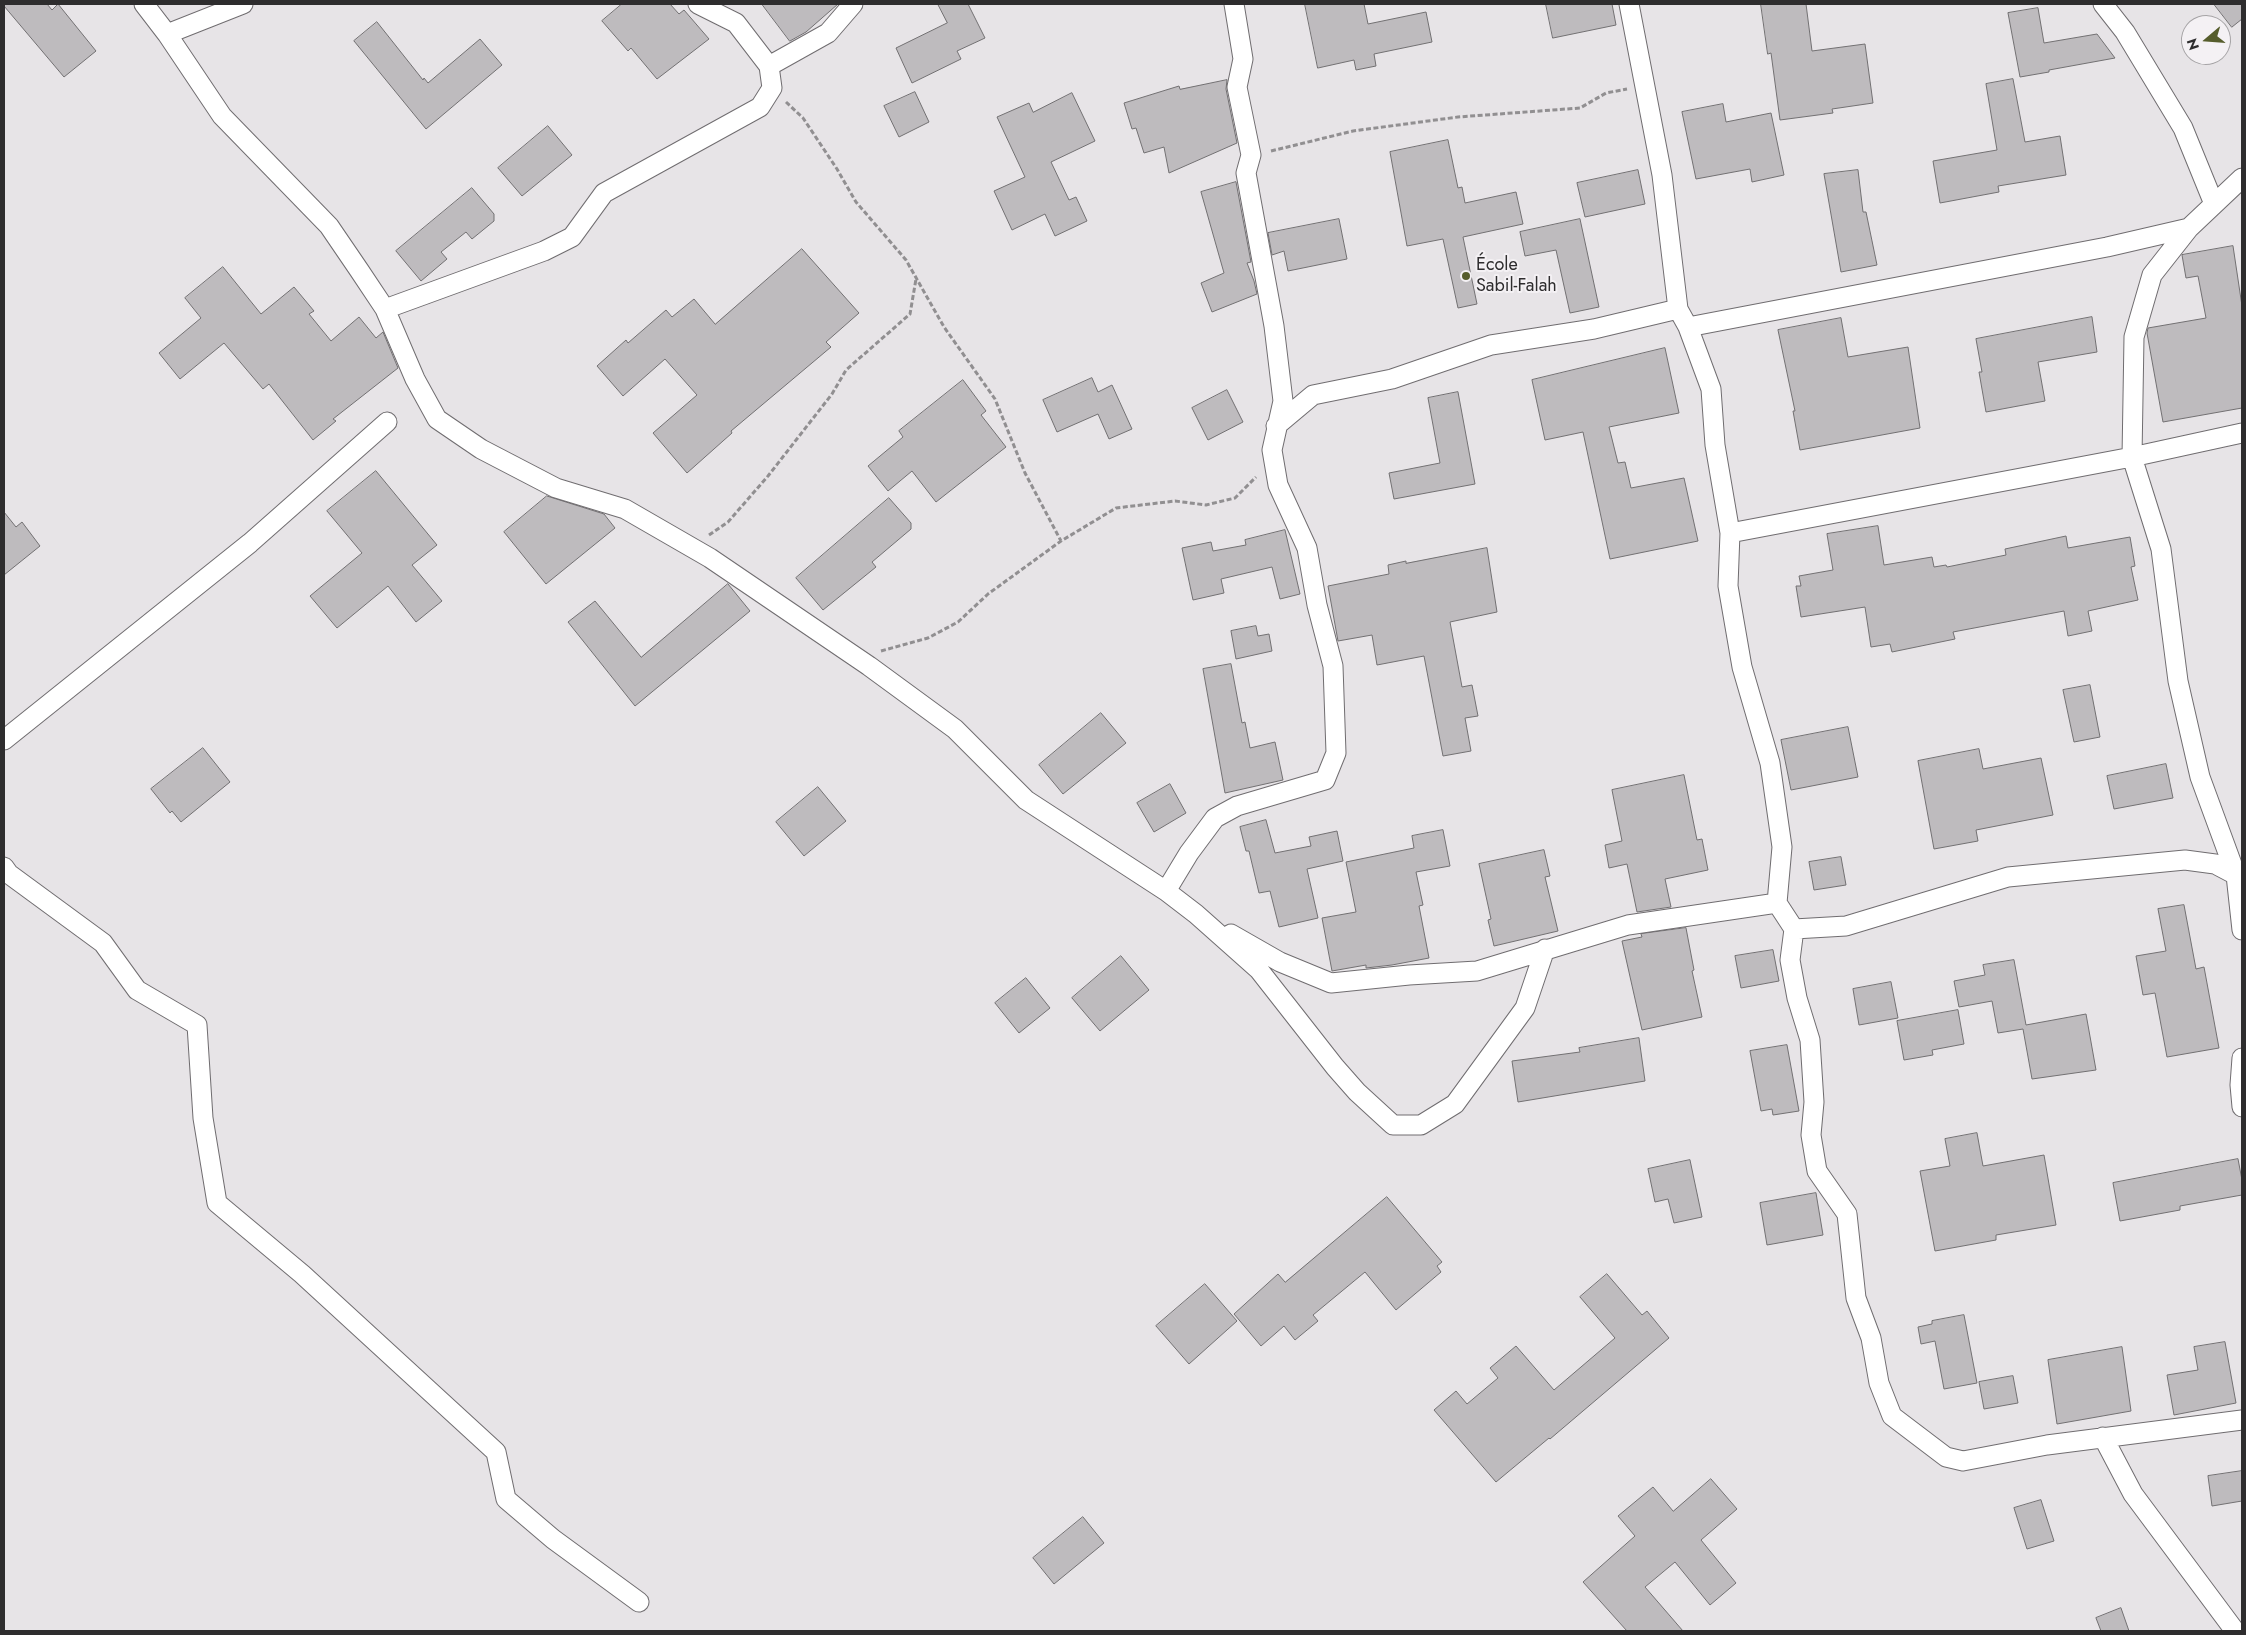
<!DOCTYPE html>
<html>
<head>
<meta charset="utf-8">
<style>
	body { margin:0 }
	#map { position:relative; width:2246px; height:1635px; overflow:hidden; background:#e7e4e7; font-family:Jost,sans-serif }
	canvas { display:block }
	.frame { position:absolute; inset:0; border:5px solid #2e2d2e; pointer-events:none }
	.north { position:absolute; left:2181px; top:15px; width:50px; height:50px; box-sizing:border-box; background:#f4f1f4; border:1px solid #a5a3a5; border-radius:50%; rotate:252deg; font-size:14px; font-weight:700; line-height:20px; text-align:center; color:#2e2d2e }
	.north::after { content:''; display:block; margin:auto; width:18px; height:22px; background:#565d2c; clip-path:polygon(50% 0,100% 100%,50% 72%,0 100%) }
</style>
</head>
<body>
<div id="map">
<canvas width="2246" height="1635"></canvas>
<div class="frame"></div>
<div class="north">N</div>
</div>
<script>
const c = document.querySelector('canvas').getContext('2d');
c.lineJoin = 'round';
function fill(path, color) { c.fillStyle = color; c.fill(path, 'evenodd'); }
function strokePath(path, color, width, dash) { c.strokeStyle = color; c.lineWidth = width; c.lineCap = dash ? 'butt' : 'round'; c.setLineDash(dash || []); c.stroke(path); }
function write(font, color, halo, rows, align = 'center') {
  c.font = font + ' Jost,sans-serif'; c.lineWidth = 4; c.setLineDash([]); c.textBaseline = 'middle'; c.strokeStyle = halo; c.fillStyle = color; for (const [text, x, y, turn = 0] of rows) {
    c.save(); c.translate(x, y); c.rotate((+turn || 0) * Math.PI / 180); c.textAlign = isNaN(turn) ? turn : align; if (halo) c.strokeText(text, 0, 0); c.fillText(text, 0, 0); c.restore();
  }
}
const building = new Path2D(`
	M4,4H47L52,10L58,4L96,51L64,77L4,6Z
	M622,4H670L679,14L684,10L709,39L657,79L631,48L628,51L602,21Z
	M762,4H838L806,32L790,41Z
	M938,4H968L985,38L957,51L961,59L912,83L896,48L947,23Z
	M1305,4H1364L1368,24L1426,12L1432,42L1374,54L1376,66L1356,70L1354,60L1318,68Z
	M1546,4H1612L1616,25L1553,38Z
	M1761,4H1806L1812,51L1865,44L1873,103L1832,109L1833,113L1780,120L1771,53L1768,54Z
	M2214,4H2242V19L2232,27Z
	M2038,8L2044,43L2097,34L2115,58L2049,70V72L2020,77L2008,13Z
	M377,22L423,80L424,78L428,83L480,39L502,65L426,129L354,41Z
	M2013,79L2025,142L2060,136L2066,175L1998,186L1999,192L1940,203L1933,161L1997,150L1986,84Z
	M1227,80L1226,89L1237,143L1169,173L1164,147L1144,153L1136,128L1132,129L1124,103L1179,86L1180,89Z
	M915,92L929,122L899,137L884,106Z
	M1072,93L1095,141L1051,162L1069,200L1076,197L1087,221L1055,236L1045,214L1012,230L994,191L1025,177L997,117L1029,103L1033,112Z
	M1723,104L1726,122L1771,113L1784,175L1752,182L1750,169L1696,179L1682,112Z
	M548,126L572,155L522,196L498,168Z
	M1448,140L1458,188L1462,187L1465,203L1516,192L1523,224L1463,237L1477,304L1458,308L1443,239L1407,246L1390,152Z
	M1638,170L1645,204L1585,217L1577,183Z
	M1858,170L1863,212H1866L1877,265L1841,272L1824,174Z
	M1236,182L1251,262L1247,263L1254,281L1257,294L1212,312L1201,283L1224,273L1201,192Z
	M472,188L494,214V221L472,239L466,232L441,252L447,259L421,281L396,251Z
	M1339,219L1347,259L1288,271L1284,251L1272,255L1268,233Z
	M1580,219L1599,307L1570,313L1556,250L1525,256L1520,232Z
	M2233,246L2242,306V408L2163,422L2147,333L2148,328L2206,318L2198,276L2186,278L2182,255Z
	M802,249L859,313L826,342L831,347L731,431L732,433L687,473L653,433L697,395L665,359L623,396L597,366L626,340L628,343L666,310L672,317L694,299L715,324Z
	M223,267L261,314L294,287L314,311L309,314L331,341L359,317L376,338L383,332L398,368L333,419L336,421L313,440L269,384L263,389L224,343L180,379L159,353L201,318L185,298Z
	M2092,317L2097,352L2038,362L2045,401L1986,412L1979,372H1982L1976,339Z
	M1841,318L1848,357L1908,347L1920,428L1800,450L1793,411H1795L1778,330Z
	M1665,348L1679,413L1609,427L1618,463L1625,462L1631,488L1684,478L1698,541L1610,559L1583,432L1545,440L1532,380Z
	M1092,378L1098,392L1112,385L1132,429L1109,439L1098,414L1057,432L1043,400Z
	M963,380L986,411L981,415L1006,447L936,502L912,471L888,491L868,466L903,437L899,431Z
	M1227,390L1243,422L1208,440L1192,408Z
	M1458,392L1475,484L1394,499L1389,473L1440,463L1428,398Z
	M376,471L437,545L412,565L442,601L416,622L388,586L337,628L310,596L362,553L327,511Z
	M547,496L604,514L615,528L546,584L504,532Z
	M889,498L911,523V529L872,562L876,567L823,610L796,578Z
	M4,512L16,527L22,522L40,546L4,575Z
	M1878,526L1884,565L1932,557L1934,567L1946,565L1947,567L2006,555L2005,549L2066,536L2068,548L2130,537L2135,566L2131,567L2138,600L2088,611L2092,631L2068,636L2064,611L1953,632L1955,639L1892,652L1890,644L1871,647L1865,607L1801,617L1796,586H1801L1799,576L1833,570L1827,534Z
	M1285,530L1300,594L1280,599L1272,567L1221,579L1224,593L1193,600L1182,548L1211,542L1213,551L1246,545L1245,540Z
	M1487,548L1497,612L1450,622L1462,687L1472,685L1478,716L1465,718L1471,751L1443,756L1424,656L1377,665L1372,635L1338,641L1328,586L1389,574L1388,565L1406,561V563Z
	M728,584L750,611L635,706L568,622L595,601L641,657Z
	M1256,626L1258,636L1269,634L1272,651L1236,659L1231,631Z
	M1231,664L1242,723L1245,722L1250,748L1275,742L1283,780L1225,793L1203,669Z
	M2090,685L2100,737L2074,742L2063,690Z
	M1101,713L1126,743L1063,794L1039,765Z
	M1848,727L1858,777L1791,790L1781,740Z
	M203,748L230,782L181,822L172,811L170,813L151,789Z
	M1979,749L1983,769L2041,758L2053,815L1976,830L1978,841L1934,849L1918,761Z
	M2166,764L2173,798L2114,809L2107,776Z
	M1684,775L1697,840L1702,839L1708,870L1665,879L1671,907L1637,912L1627,864L1609,868L1605,845L1622,841L1612,790Z
	M1170,784L1186,813L1154,832L1137,803Z
	M818,787L846,821L804,856L776,822Z
	M1266,820L1275,853L1311,846L1309,837L1337,831L1343,861L1307,869L1318,918L1279,927L1270,891L1259,893L1249,851H1246L1240,827Z
	M1443,830L1450,866L1416,872L1423,905L1419,906L1429,958L1392,965L1366,968V965L1332,971L1322,918L1356,912L1346,862L1414,848L1412,836Z
	M1544,850L1550,876L1545,877L1558,931L1494,946L1488,920L1491,919L1479,864Z
	M1841,857L1846,885L1814,890L1809,862Z
	M2184,905L2196,969L2204,967L2219,1048L2167,1057L2155,993L2143,995L2136,956L2166,951L2158,909Z
	M1686,928L1694,970L1692,971L1702,1017L1642,1030L1622,941L1642,937L1641,934Z
	M1773,950L1779,981L1741,988L1735,956Z
	M1121,956L1149,990L1100,1031L1072,998Z
	M2014,960L2026,1025L2086,1014L2096,1070L2032,1079L2023,1029L1998,1033L1992,1001L1959,1007L1954,981L1985,975L1983,965Z
	M1026,978L1050,1008L1019,1033L995,1003Z
	M1891,982L1898,1018L1859,1025L1853,989Z
	M1958,1010L1964,1044L1932,1050L1933,1055L1904,1060L1897,1021Z
	M1639,1038L1645,1081L1518,1102L1512,1061L1580,1052L1579,1048Z
	M1787,1045L1799,1111L1773,1115L1772,1109L1761,1111L1750,1051Z
	M1977,1133L1983,1166L2044,1155L2056,1225L1996,1235V1240L1935,1251L1920,1171L1950,1166L1945,1139Z
	M2238,1159L2242,1180V1195L2180,1206V1210L2120,1221L2113,1183Z
	M1690,1160L1702,1217L1674,1223L1668,1199L1655,1202L1648,1169Z
	M1816,1193L1823,1235L1767,1245L1760,1203Z
	M1387,1197L1442,1262L1437,1266L1441,1272L1396,1310L1365,1272L1313,1315L1318,1321L1295,1340L1284,1326L1261,1346L1234,1314L1278,1274L1285,1282Z
	M1607,1274L1642,1315L1647,1311L1669,1338L1550,1439L1549,1438L1496,1482L1434,1410L1456,1391L1467,1404L1498,1378L1490,1368L1516,1346L1554,1390L1615,1338L1580,1297Z
	M1205,1284L1237,1321L1189,1364L1156,1326Z
	M1964,1315L1977,1383L1944,1389L1935,1341L1921,1344L1918,1327L1932,1324V1321Z
	M2225,1342L2236,1403L2174,1415L2167,1375L2198,1370L2194,1347Z
	M2122,1347L2131,1411L2057,1424L2048,1360Z
	M2013,1376L2018,1403L1984,1409L1979,1382Z
	M2242,1471V1501L2212,1506L2208,1476Z
	M1711,1479L1737,1509L1701,1540L1736,1583L1710,1605L1675,1562L1645,1587L1683,1631H1627L1583,1582L1635,1536L1618,1516L1653,1487L1673,1511Z
	M2041,1500L2054,1541L2027,1549L2014,1508Z
	M1083,1517L1104,1543L1054,1584L1033,1558Z
	M2121,1608L2129,1631H2101L2096,1618Z`);
fill(building, '#bebbbe');
strokePath(building, '#727072', 1);
const minor = new Path2D(`
	M144,4L167,34L222,116L329,226L359,270L385,309L415,379L437,419L481,449L556,488L625,509L710,558L869,666L955,729L1026,800L1166,891L1196,914L1259,970L1335,1067L1357,1092L1393,1125H1421L1455,1104L1525,1008L1545,949
	M1629,4L1662,175L1678,309L1688,327L1711,389L1715,445L1730,533L1728,586L1742,667L1770,763L1782,847L1777,903L1794,929L1846,926L2008,877L2185,860L2215,864L2236,875L2242,874
	M2103,4L2125,32L2183,128L2214,204
	M167,34L243,4
	M769,66L828,33L853,4
	M2242,178L2189,228L2152,275L2134,337L2132,457L2161,549L2178,681L2200,777L2236,875L2242,930
	M385,309L544,251L572,237L604,193L760,107L772,88L769,66L736,23L698,4
	M1688,327L2107,247L2189,228
	M1276,426L1313,395L1392,379L1491,345L1594,329L1678,309
	M1730,533L2132,457L2242,433
	M4,740L250,543L387,422
	M4,867L9,874L103,943L137,990L197,1025L203,1118L217,1203L302,1274L496,1452L506,1499L553,1539L639,1602
	M1166,891L1189,853L1215,818L1237,806L1325,780L1336,753L1333,666L1317,605L1307,548L1278,485L1272,450L1283,401L1274,326L1246,173L1251,155L1237,87L1243,59L1234,4
	M1794,929L1790,960L1797,998L1810,1040L1814,1102L1811,1135L1817,1171L1847,1214L1856,1298L1871,1338L1879,1383L1892,1416L1946,1457L1963,1461L2047,1445L2242,1420
	M1231,934L1280,962L1331,983L1409,975L1477,971L1628,925L1777,903
	M2242,1058L2240,1085L2242,1107
	M2103,1437L2133,1494L2235,1631`);
strokePath(minor, '#706d70', 21);
strokePath(new Path2D(`
	M786,102L803,118L837,169L856,202L906,260L944,327L995,399L1025,473L1061,541
	M1271,151L1353,131L1458,117L1580,108L1606,93L1627,89
	M709,535L728,522L768,476L832,394L846,370L910,314L916,279
	M881,651L928,638L958,622L988,594L1061,541L1116,508L1175,501L1206,505L1235,498L1256,477`), '#918f91', 3, [5, 2.5]);
strokePath(minor, '#fff', 19);
for (const [x, y, r, color] of [
	[1466,276,5,"#565d2c"]
]) { const dot = new Path2D(); dot.arc(x, y, r, 0, 2 * Math.PI); c.fillStyle = color; c.fill(dot); strokePath(dot, '#f4f1f4', 2); }
write('18px', '#2e2d2e', '#f4f1f4', [
	["École",1476,266],
	["Sabil-Falah",1476,287]
], 'left');
</script>
</body>
</html>
